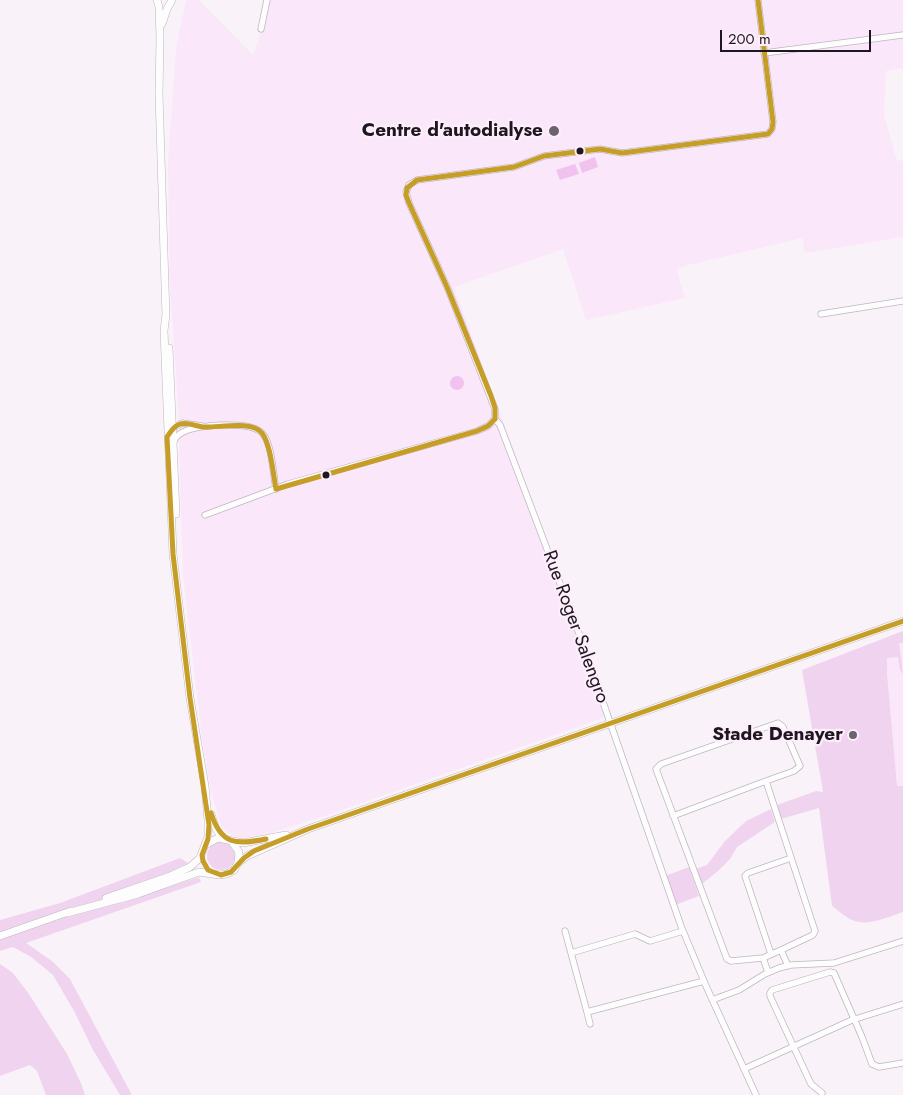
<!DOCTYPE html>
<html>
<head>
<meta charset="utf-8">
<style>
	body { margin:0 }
	#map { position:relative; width:903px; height:1095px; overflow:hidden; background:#faf2f9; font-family:Jost,sans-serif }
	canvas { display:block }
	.scale { position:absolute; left:720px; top:30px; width:151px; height:22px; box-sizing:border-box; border:2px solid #1f171f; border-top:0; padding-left:6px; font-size:15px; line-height:18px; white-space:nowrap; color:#1f171f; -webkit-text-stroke:4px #fdeefc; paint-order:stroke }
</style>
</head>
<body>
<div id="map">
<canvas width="903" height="1095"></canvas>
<div class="scale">200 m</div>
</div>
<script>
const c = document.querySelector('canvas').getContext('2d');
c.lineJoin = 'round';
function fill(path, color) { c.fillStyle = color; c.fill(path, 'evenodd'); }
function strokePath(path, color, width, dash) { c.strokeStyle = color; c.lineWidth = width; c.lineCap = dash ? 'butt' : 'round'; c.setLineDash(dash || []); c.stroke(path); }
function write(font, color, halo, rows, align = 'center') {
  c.font = font + ' Jost,sans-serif'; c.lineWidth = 4.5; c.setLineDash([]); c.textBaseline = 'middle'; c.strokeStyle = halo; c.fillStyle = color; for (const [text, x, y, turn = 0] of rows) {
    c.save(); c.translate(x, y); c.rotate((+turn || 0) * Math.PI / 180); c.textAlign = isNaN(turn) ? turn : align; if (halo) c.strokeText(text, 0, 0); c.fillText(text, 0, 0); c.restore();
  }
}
fill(new Path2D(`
	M186,0H199L253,55L266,20L269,0H903V68L886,71L884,115L897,161L903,160V237L805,253L802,238L676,268L685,298L586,320L563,249L454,287L611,715L325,816L264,835L242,838L232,835L222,828L211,792L202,737L183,577L178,404L170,287L168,162L176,48Z
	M903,631V786L897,787L887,673V637Z`), '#fbe7fa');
fill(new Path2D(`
	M903,631V643H899L903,674L900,670L898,657L887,658V673L897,786H903V912C888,917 868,927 852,920C845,917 838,910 832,906L819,808L781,819L777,805L816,791L823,792L802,670Z
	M771,809L775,822L737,847L730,859L718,871L702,884L696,869L707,865L725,841L746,821Z
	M207 856a14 14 0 1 1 28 0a14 14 0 1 1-28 0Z
	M180,858L188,863L169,872L117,890L121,903L199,877L201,882L26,943L52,961L70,979L132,1095H120L93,1050L74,1011L53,975L31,957L13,947L0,951V920L60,903Z
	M689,867L699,896L675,905L665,876Z
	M0,964L13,973L29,994L67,1054L81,1083L85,1095H46L37,1071L30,1065L0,1076Z`), '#f0d4ef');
fill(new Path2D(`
	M595,157L598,167L582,173L579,163Z
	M575,164L579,174L560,180L556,170Z
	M450 383a7 7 0 1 1 14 0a7 7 0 1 1-14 0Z`), '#f1c2ee');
const minor = new Path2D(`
	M261,29L267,0
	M764,53L903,35
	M821,314L903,301
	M171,429L182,423L202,426
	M173,444C175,438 177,435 183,432C198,425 250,420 262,433C272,443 273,474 276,489
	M205,515L288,484L477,431L488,426L495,419
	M673,816L766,781
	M565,931L571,953
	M683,931L650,941L635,934L571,953L587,1012L704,981
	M771,954L745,876L748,873L791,858
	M763,958L731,961L727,959L656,769L661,764L778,723L783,727L800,766L794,771L766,781L815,931L813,935L781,950
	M768,972L763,958L781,950L788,966
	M712,1000L739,990L765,974L779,968L791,965L834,963L903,941
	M587,1012L590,1024
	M744,1069L852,1020L903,1004
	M822,1093L811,1084L770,996V993L772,990L830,972L834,973L862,1037L872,1064L879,1067L903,1063
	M756,1095L706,986L681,926L580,636L500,425L495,419V409L448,289L409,203L406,192L409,185L417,180L514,167L544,156L600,149L622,153L768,134L772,129L773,122L758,0`);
const major = new Path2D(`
	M157,0L159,7L160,37L159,94L166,317
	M162,24L167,9L172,0
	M169,348L176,514
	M211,814L216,829L223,838
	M232,842L239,852L238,863
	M207,844L218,838L243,843L286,835
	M106,898L170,876L190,867L200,858L208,837V820L205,786L190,698L173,554L164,331L166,314
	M67,913L138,894L199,872L219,875L227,874L234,870L238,863L247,856L308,829L903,621
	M0,936L71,911`);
strokePath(minor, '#beb7be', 7);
strokePath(major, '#beb7be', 8);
strokePath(minor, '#fefdfe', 5.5);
strokePath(major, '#fefdfe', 7);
strokePath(new Path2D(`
	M407,188L417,180L514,167L544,156L600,149L622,153L768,134L772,129L773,122L758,0
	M407,188L406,195L409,203L447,287L491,396L495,408V419
	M276,489C273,474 271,445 262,433C252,420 218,428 203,427C196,426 187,422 180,424C174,426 171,431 167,437L173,554L190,698L209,825L208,839L202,855L203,861L208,870L221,875L231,872L244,858L254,851L308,829L903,621
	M276,489L477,431L488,426L495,419
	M211,813C221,845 236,845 266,839`), '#c69d26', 5);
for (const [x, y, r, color] of [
	[554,131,6,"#6c646b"],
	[580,151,4.5,"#1f171f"],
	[326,475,4.5,"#1f171f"],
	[853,735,5,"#6c646b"]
]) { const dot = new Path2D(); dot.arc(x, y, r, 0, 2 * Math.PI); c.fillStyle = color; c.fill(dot); strokePath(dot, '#fdeefc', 2); }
write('bold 19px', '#1f171f', '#fdeefc', [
	["Centre d'autodialyse",543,131],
	["Stade Denayer",843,735]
], 'right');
write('19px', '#1f171f', '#fdeefc', [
	["Rue Roger Salengro",575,627,70]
]);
</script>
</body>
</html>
